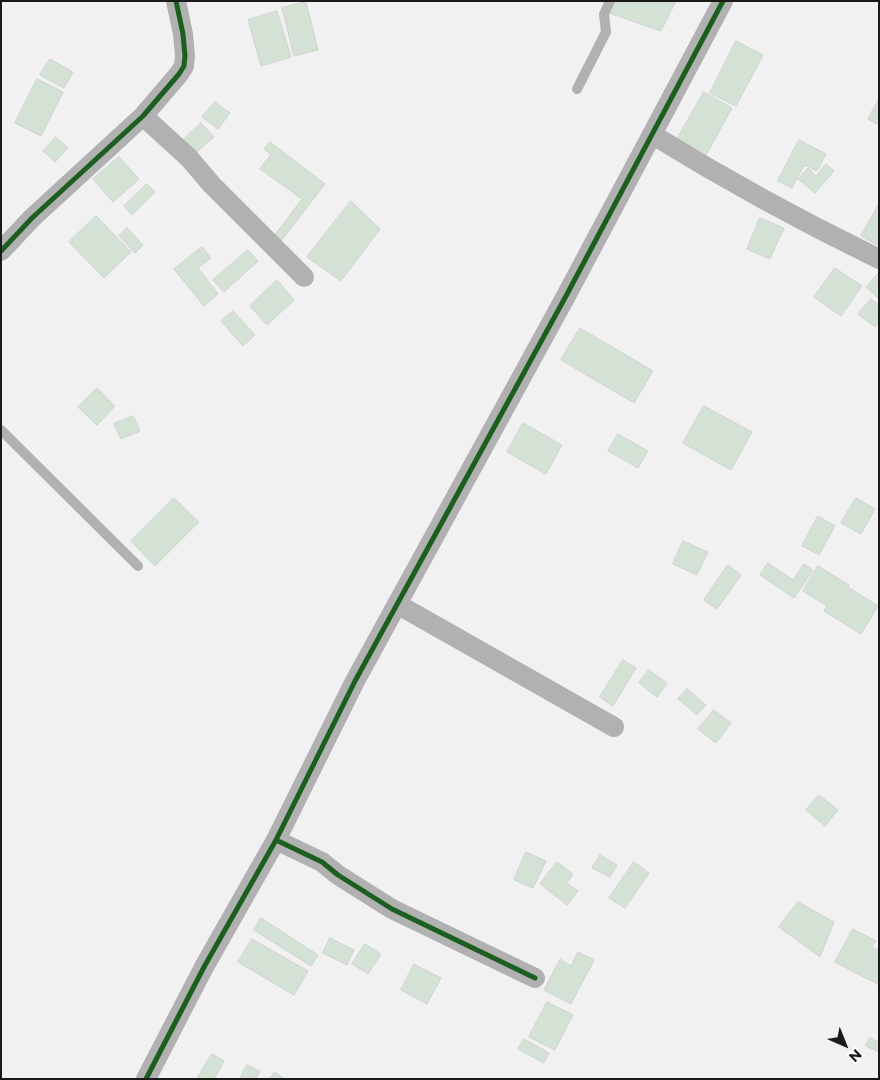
<!DOCTYPE html>
<html>
<head>
<meta charset="utf-8">
<style>
	body { margin:0 }
	#map { position:relative; width:880px; height:1080px; overflow:hidden; background:#f0f1f0; font-family:Montserrat,sans-serif }
	canvas { display:block }
	.frame { position:absolute; inset:0; border:2px solid #191a19; pointer-events:none }
	.north { position:absolute; left:820px; top:1020px; width:50px; height:50px; -webkit-text-stroke:4px #fefffe; paint-order:stroke; rotate:136deg; font-size:14px; font-weight:700; line-height:20px; text-align:center; color:#191a19 }
	.north::after { content:''; display:block; margin:auto; width:18px; height:22px; background:#191a19; clip-path:polygon(50% 0,100% 100%,50% 72%,0 100%) }
</style>
</head>
<body>
<div id="map">
<canvas width="880" height="1080"></canvas>
<div class="frame"></div>
<div class="north">N</div>
</div>
<script>
const c = document.querySelector('canvas').getContext('2d');
c.lineJoin = 'round';
function fill(path, color) { c.fillStyle = color; c.fill(path, 'evenodd'); }
function strokePath(path, color, width, dash) { c.strokeStyle = color; c.lineWidth = width; c.lineCap = dash ? 'butt' : 'round'; c.setLineDash(dash || []); c.stroke(path); }
const building = new Path2D(`
	M615,1H676L661,31L609,13Z
	M306,2L318,50L294,56L282,8Z
	M277,11L291,57L261,66L248,20Z
	M736,41L763,55L736,106L710,93Z
	M50,59L73,72L64,88L40,75Z
	M37,79L63,92L41,136L15,123Z
	M704,92L732,108L705,157L676,141Z
	M879,99V125L868,119Z
	M215,102L230,113L218,129L202,117Z
	M201,123L214,137L193,155L181,142Z
	M56,137L68,148L55,162L43,151Z
	M799,140L826,154L817,171L804,165L792,188L778,181Z
	M270,142L325,184L281,241L274,236L302,199L260,169L271,154L264,149Z
	M119,157L139,179L113,202L93,179Z
	M826,164L834,171L815,193L798,179L808,168L816,176Z
	M147,184L155,192L132,215L124,206Z
	M351,201L380,229L341,281L307,257Z
	M879,204V241L877,245L861,236Z
	M96,216L131,252L104,278L69,242Z
	M760,218L784,228L770,259L747,249Z
	M127,228L143,245L135,253L119,236Z
	M202,247L211,258L198,268L218,294L204,306L174,269Z
	M248,250L258,261L224,292L213,280Z
	M835,268L862,286L841,316L814,297Z
	M879,273V299L866,287Z
	M277,280L294,300L267,325L250,306Z
	M871,299L879,305V322L875,327L858,314Z
	M233,311L255,335L243,346L221,321Z
	M580,328L653,371L634,403L561,360Z
	M97,388L115,406L97,425L78,407Z
	M704,406L752,432L731,470L683,443Z
	M133,416L140,431L121,439L114,424Z
	M523,423L562,445L546,474L507,452Z
	M618,434L648,451L638,468L608,451Z
	M174,498L199,522L155,566L131,541Z
	M856,498L875,509L861,534L841,523Z
	M818,516L835,526L819,555L802,546Z
	M683,541L708,552L697,575L673,564Z
	M768,563L793,580L804,564L813,570L794,598L760,575Z
	M728,565L741,575L717,609L704,600Z
	M818,566L849,585L848,587L878,606L861,634L824,611L827,606L803,591Z
	M623,660L636,668L613,706L600,697Z
	M649,670L667,683L657,697L639,683Z
	M687,689L706,705L697,715L678,699Z
	M714,710L731,723L716,743L698,729Z
	M819,795L838,810L825,826L806,810Z
	M526,852L546,861L533,888L514,880Z
	M600,855L617,865L610,877L592,868Z
	M557,862L573,874L567,883L578,891L567,905L540,884Z
	M634,862L649,873L625,908L609,898Z
	M798,902L834,922L820,957L779,927Z
	M261,918L318,955L311,966L254,930Z
	M853,929L876,941L872,947L879,951V985L835,962Z
	M330,938L354,950L347,965L323,953Z
	M252,939L308,971L294,995L238,962Z
	M365,944L381,954L368,974L352,964Z
	M578,952L594,960L571,1004L544,990L560,959L571,966Z
	M414,964L441,978L427,1004L401,990Z
	M547,1002L573,1015L555,1050L529,1037Z
	M870,1038L879,1043V1052L866,1046Z
	M524,1039L549,1053L544,1063L518,1049Z
	M212,1054L224,1061L214,1079H197Z
	M247,1065L260,1071L256,1079H240Z
	M275,1072L284,1079H270Z`);
fill(building, '#d3e2d4');
strokePath(building, '#d0d1d0', 1);
strokePath(new Path2D(`
	M577,89L606,32L604,14L610,1
	M1,430L138,566`), '#b0b1b0', 10);
strokePath(new Path2D(`
	M143,116L189,158L212,185L304,277
	M653,135C726,180 801,221 879,259
	M1,251L32,218L143,116L179,74L184,66L185,56L183,34L176,1
	M397,604L614,727
	M276,840L322,862L338,875L392,909L535,978
	M146,1079L204,967L276,840L355,681L566,296L723,1`), '#b0b1b0', 20);
strokePath(new Path2D(`
	M1,251L32,218L143,116L179,74L184,66L185,56L183,34L176,1
	M276,840L322,862L338,875L392,909L535,978
	M146,1079L204,967L276,840L355,681L566,296L723,1`), '#1b5e20', 5);
</script>
</body>
</html>
